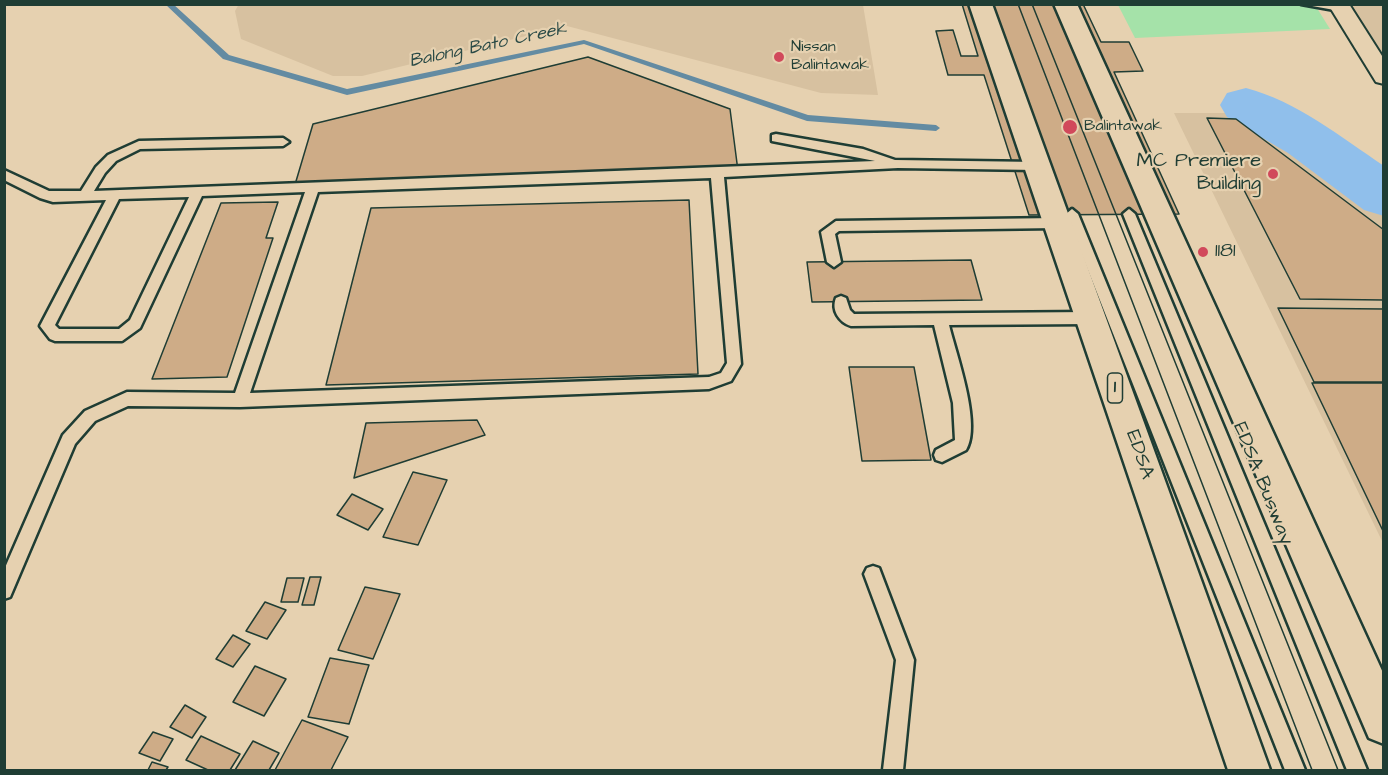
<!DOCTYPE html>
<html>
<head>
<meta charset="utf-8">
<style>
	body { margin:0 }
	#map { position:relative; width:1388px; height:775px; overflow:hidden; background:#e6d1b0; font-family:"Architects Daughter",sans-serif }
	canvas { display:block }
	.frame { position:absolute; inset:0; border:6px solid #1f3d34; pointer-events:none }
</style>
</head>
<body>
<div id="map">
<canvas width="1388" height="775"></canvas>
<div class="frame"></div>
</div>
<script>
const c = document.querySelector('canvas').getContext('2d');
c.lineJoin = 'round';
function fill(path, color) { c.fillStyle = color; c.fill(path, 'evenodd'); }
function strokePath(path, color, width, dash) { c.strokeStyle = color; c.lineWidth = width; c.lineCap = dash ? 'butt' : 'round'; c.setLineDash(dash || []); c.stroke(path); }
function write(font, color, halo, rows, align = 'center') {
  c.font = font + ' "Architects Daughter",sans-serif'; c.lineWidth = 4.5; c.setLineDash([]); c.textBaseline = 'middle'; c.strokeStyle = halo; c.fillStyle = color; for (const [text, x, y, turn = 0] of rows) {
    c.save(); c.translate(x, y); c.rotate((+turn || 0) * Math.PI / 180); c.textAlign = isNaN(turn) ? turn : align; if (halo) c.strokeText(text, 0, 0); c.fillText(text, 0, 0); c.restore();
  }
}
fill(new Path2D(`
	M239,4L863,5L878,95L821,93L567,26L362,76H333L241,39L235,11Z
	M1351,5H1383V54Z
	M1174,113H1253L1383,212V543Z`), '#d7c1a0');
fill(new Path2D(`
	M1118,5H1315L1330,29L1135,38Z`), '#a5e2a9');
fill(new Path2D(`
	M165,4H173L229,55L347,89L584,40L808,115L936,125L940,128L936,131L807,121L584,44L347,95L223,59Z`), '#638ba2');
fill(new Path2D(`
	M1246,88C1296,101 1341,137 1384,166V216L1364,210L1288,153L1227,117L1220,105L1227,93Z`), '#90bfeb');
const building = new Path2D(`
	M962,4H1083L1101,42H1129L1143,71L1114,72L1179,214L1029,215L984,75H948L936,31L953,30L961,56H978Z
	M588,57L730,109L738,171L294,188L313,124Z
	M1207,118L1236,119L1384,230V300L1300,299Z
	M689,200L698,374L326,385L371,208Z
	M278,202L266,238H273L227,377L152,379L221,203Z
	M971,260L982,300L812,302L807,262Z
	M1278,308L1384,309V382H1314Z
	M849,367H914L931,460L862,461Z
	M1312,383H1384V533Z
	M477,420L485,435L354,478L366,423Z
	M413,472L447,480L418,545L383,537Z
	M352,494L383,509L368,530L337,515Z
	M310,577H321L314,605H302Z
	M287,578H304L298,602H281Z
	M365,587L400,594L373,659L338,650Z
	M265,602L286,610L267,639L246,631Z
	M233,635L250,644L233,667L216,659Z
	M330,658L369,665L349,724L308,717Z
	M255,666L286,679L264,716L233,702Z
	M185,705L206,717L192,738L170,727Z
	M302,720L348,737L331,770H275Z
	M153,732L173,739L160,761L139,753Z
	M201,736L240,754L230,770H208L186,760Z
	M253,741L279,753L269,770H235Z
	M152,762L168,767L166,770H148Z`);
fill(building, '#ceac87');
strokePath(building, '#1f3d34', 1.5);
const service = new Path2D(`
	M1301,4H1337L1345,8L1340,11Z
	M776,134L863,149L895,160L1037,162L1043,166L1037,170L898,168L724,177L741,364L731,381L709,389L240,407L128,406L95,421L75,444L10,597L4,599V570L63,435L85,411L127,392L235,393L305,192L202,196L140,328L122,341H55L50,339L40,326L106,200L53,202L40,198L4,180V170L49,191H81L96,167L108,155L139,141L283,138L289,142L283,146L140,149L116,161L105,173L94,191L875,161L772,141V135ZM711,178L727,363L721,373L709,377L250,393L318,192ZM189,197L130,320L119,329H59L55,325L119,199Z
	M1072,209L1078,214L1305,770H1285L1066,214Z
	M1129,209L1135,214L1367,770H1347L1123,214Z
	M1057,218L1064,223L1057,228L839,231L835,234L841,262L834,267L827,262L821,232L836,221Z
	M841,296L846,298L850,310L854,314L1090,312L1095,314L1097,318L1095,322L1090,324L949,325C956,354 982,425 966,450L942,462L936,460L934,455L936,450L955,440L953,403L934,325L851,326C839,322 831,310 836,298Z
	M873,566L879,568L914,660L903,770H883L896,660L864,574L867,568Z`);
const minor = new Path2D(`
	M1328,4H1349L1384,59V84L1376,82Z`);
const trunk = new Path2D(`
	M969,4H992L1270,770H1228Z
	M1054,4H1077L1384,675V744L1369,738Z`);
strokePath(service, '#1f3d34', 5);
strokePath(minor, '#1f3d34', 4);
strokePath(trunk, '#1f3d34', 5);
fill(service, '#e6d1b0');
fill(minor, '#e6d1b0');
fill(trunk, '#e6d1b0');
strokePath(new Path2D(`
	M1018,4L1312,770
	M1032,4L1338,770`), '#1f3d34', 1.5);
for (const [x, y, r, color] of [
	[779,57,6,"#d1495b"],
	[1070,127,8,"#d1495b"],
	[1273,174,6,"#d1495b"],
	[1203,252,6,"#d1495b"]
]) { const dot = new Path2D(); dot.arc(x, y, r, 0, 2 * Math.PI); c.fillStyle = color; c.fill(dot); strokePath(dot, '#e6d1b0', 2); }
write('16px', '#1f3d34', '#e6d1b0', [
	["Nissan",791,48],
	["Balintawak",791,66],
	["Balintawak",1084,127]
], 'left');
write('italic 18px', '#2a4a46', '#e6d1b0', [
	["Balong Bato Creek",488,46,-12]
]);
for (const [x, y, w] of [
	[1115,388,15]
]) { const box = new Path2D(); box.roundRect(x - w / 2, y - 15, w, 30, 4.5); c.fillStyle = '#e6d1b0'; c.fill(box); strokePath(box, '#1f3d34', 1.5); }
write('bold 18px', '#1f3d34', null, [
	["1",1115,388]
]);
write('20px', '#1f3d34', '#e6d1b0', [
	["MC Premiere",1261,162],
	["Building",1261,185],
	["1181",1215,252,"left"]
], 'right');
write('20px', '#1f3d34', '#e6d1b0', [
	["EDSA",1139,455,71],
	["EDSA Busway",1262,484,68]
]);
</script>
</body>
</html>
